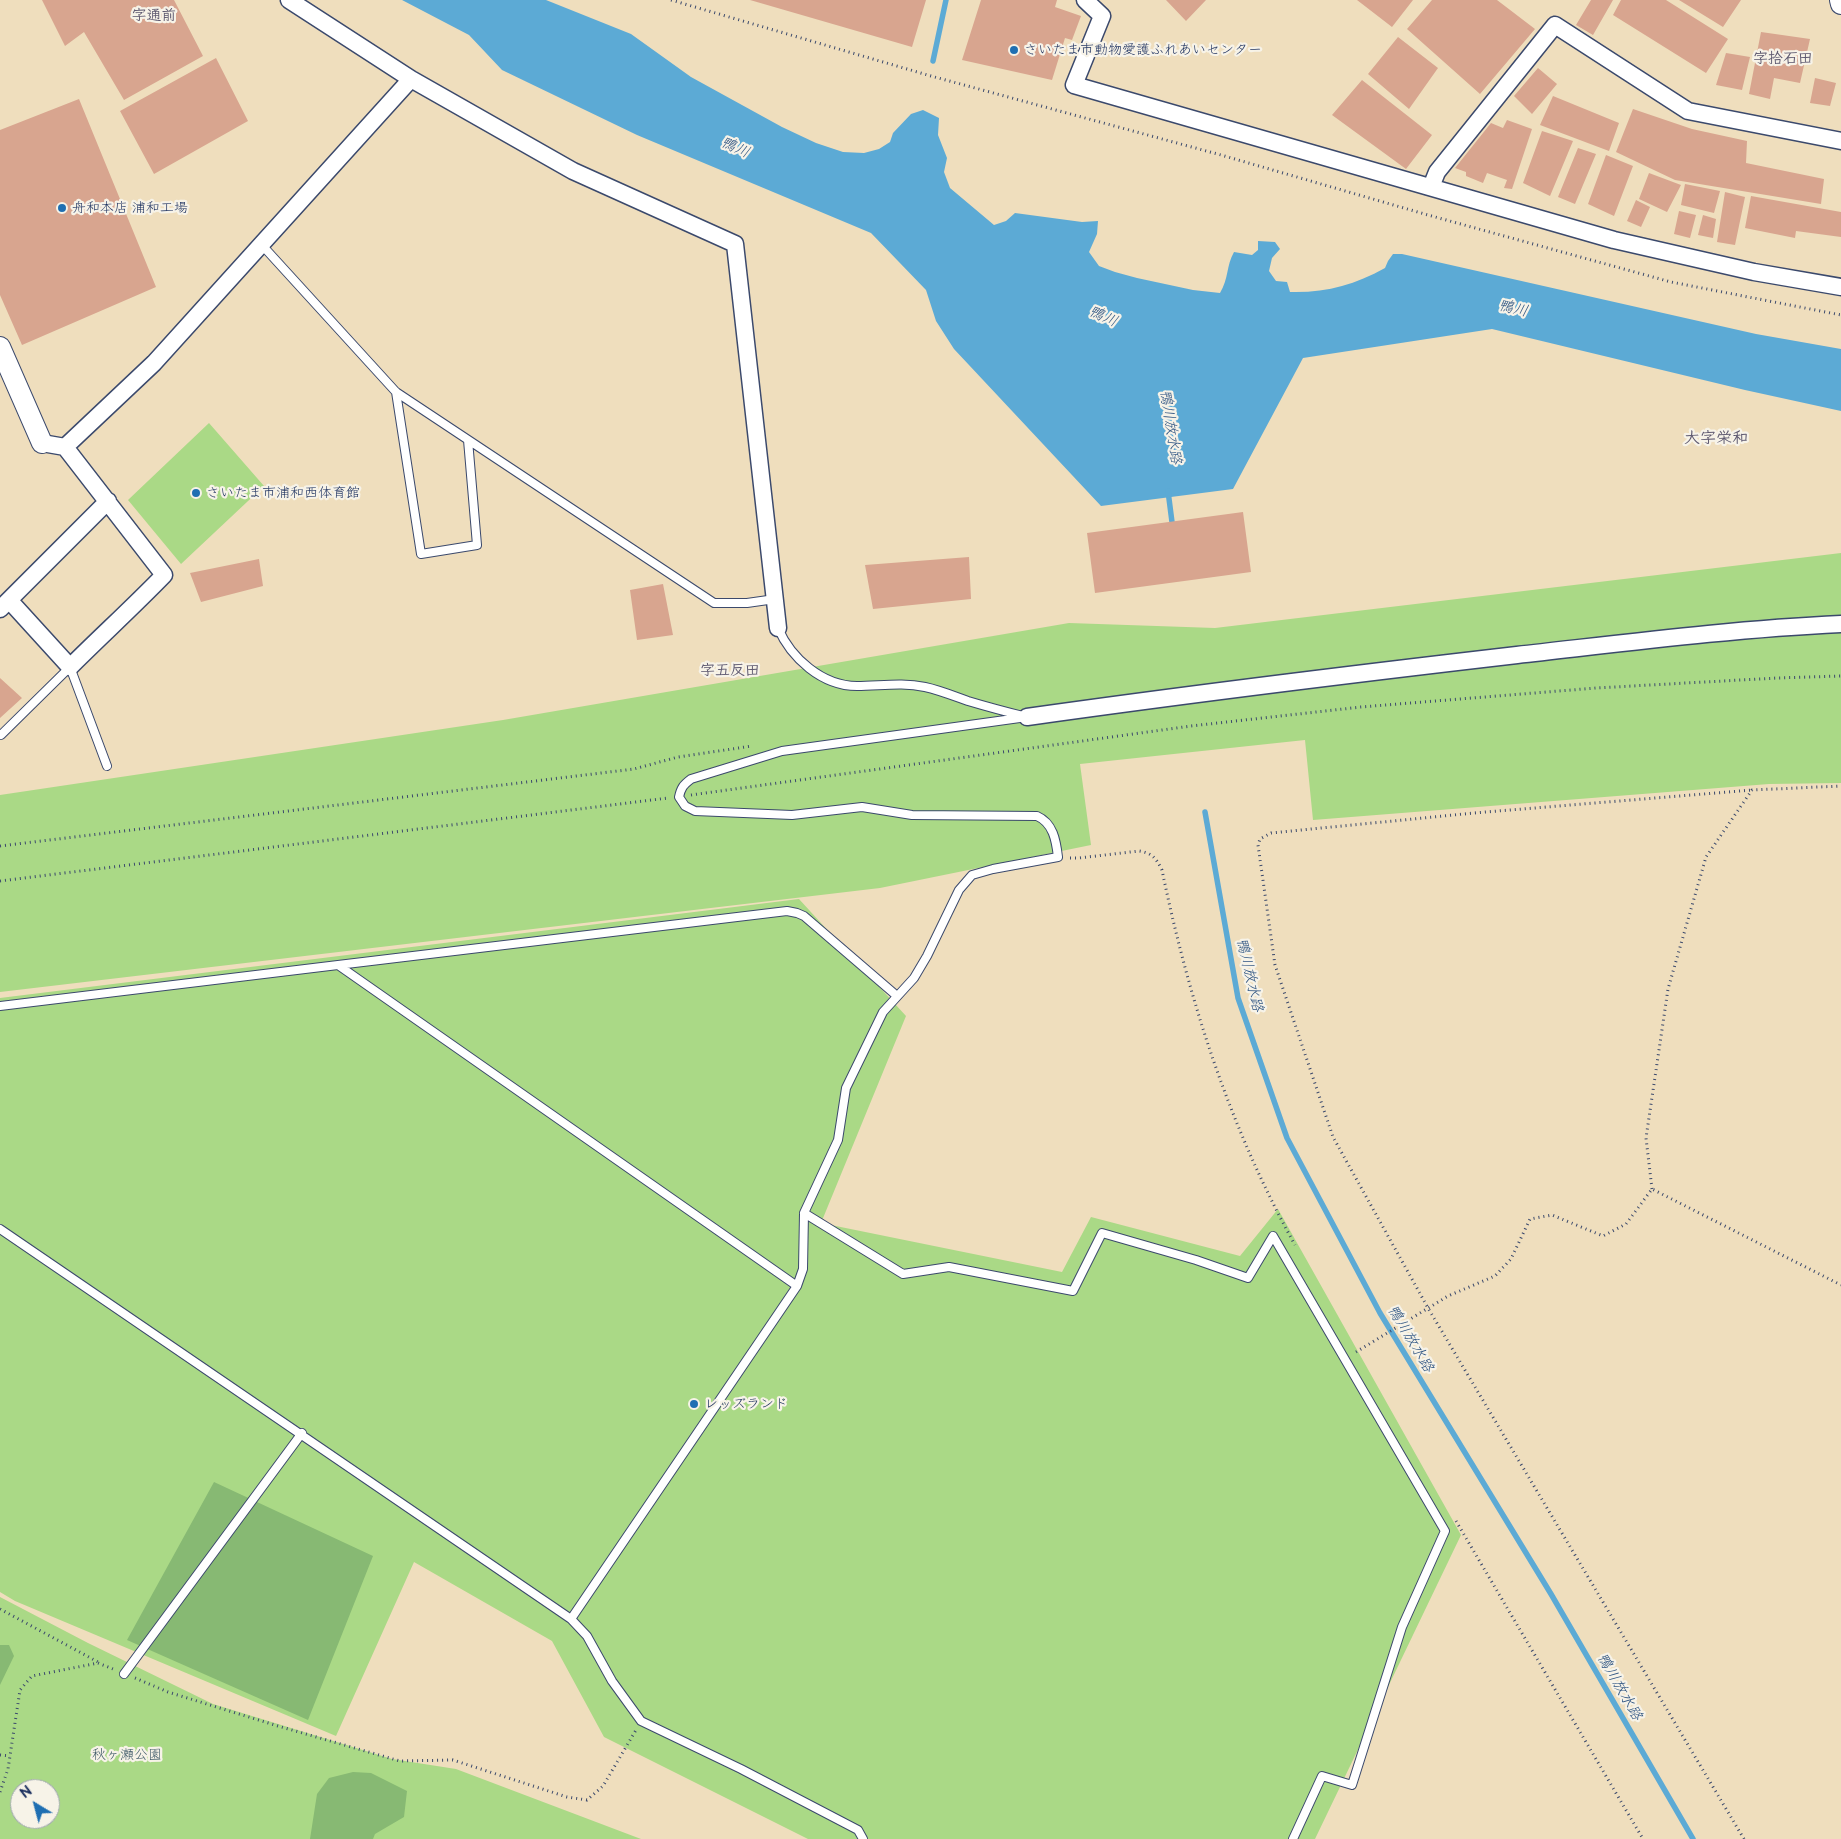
<!DOCTYPE html>
<html>
<head>
<meta charset="utf-8">
<style>
	body { margin:0 }
	#map { position:relative; width:1841px; height:1839px; overflow:hidden; background:#efdebd; font-family:"Balsamiq Sans",sans-serif }
	canvas { display:block }
	.north { position:absolute; left:10px; top:1779px; width:50px; height:50px; box-sizing:border-box; background:#f7f3e8; border:1px solid #9fa5b1; border-radius:50%; rotate:323deg; font-size:14px; font-weight:700; line-height:20px; text-align:center; color:#1b2f5e }
	.north::after { content:''; display:block; margin:auto; width:18px; height:22px; background:#1f6fb2; clip-path:polygon(50% 0,100% 100%,50% 72%,0 100%) }
</style>
</head>
<body>
<div id="map">
<canvas width="1841" height="1839"></canvas>
<div class="north">N</div>
</div>
<script>
const c = document.querySelector('canvas').getContext('2d');
c.lineJoin = 'round';
function fill(path, color) { c.fillStyle = color; c.fill(path, 'evenodd'); }
function strokePath(path, color, width, dash) { c.strokeStyle = color; c.lineWidth = width; c.lineCap = dash ? 'butt' : 'round'; c.setLineDash(dash || []); c.stroke(path); }
function write(font, color, halo, rows, align = 'center') {
  c.font = font + ' "Balsamiq Sans","Klee One",sans-serif'; c.lineWidth = 4.5; c.setLineDash([]); c.textBaseline = 'middle'; c.strokeStyle = halo; c.fillStyle = color; for (const [text, x, y, turn = 0] of rows) {
    c.save(); c.translate(x, y); c.rotate((+turn || 0) * Math.PI / 180); c.textAlign = isNaN(turn) ? turn : align; if (halo) c.strokeText(text, 0, 0); c.fillText(text, 0, 0); c.restore();
  }
}
fill(new Path2D(`
	M209,423L264,486L181,564L128,500Z
	M1841,553V783L1769,784L1313,820L1305,740L1080,764L1091,845L880,888L0,992V795L503,720L1069,623L1215,628Z
	M799,899L906,1016L821,1223L1062,1272L1091,1217L1240,1256L1278,1209L1461,1535L1315,1839H808L604,1737L552,1641L414,1562L336,1736L15,1601L0,1592V998Z
	M0,1597L88,1643L213,1704L392,1759L456,1769L641,1839H0ZM20,1789H50V1819H20Z`), '#aad986');
fill(new Path2D(`
	M214,1482L373,1556L308,1720L127,1640Z
	M0,1645H9L14,1656L0,1685Z
	M353,1772L371,1773L407,1791L404,1817L375,1834L373,1839H310L317,1794L329,1778Z`), '#87b973');
fill(new Path2D(`
	M402,0H546L631,34L691,77L782,127L816,143L843,152L864,153L879,149L890,142L893,133L911,114L923,110L939,118L938,135L947,158L944,172L950,188L994,225L1006,221L1015,213L1082,222L1098,221L1097,234L1089,252L1099,266L1115,272L1137,278L1193,290L1220,293C1229,278 1226,266 1234,252L1252,255L1258,250V241L1275,242L1280,249L1272,258L1269,271L1276,281L1287,282L1290,292C1326,293 1354,285 1385,268L1388,261L1393,254H1402L1756,334L1841,349V411L1745,390L1492,329L1303,358L1233,489L1101,506L954,349L936,321L926,290L871,233L637,135L502,70L469,35Z`), '#5caad5');
strokePath(new Path2D(`
	M933,61L946,0
	M1168,491L1172,522
	M1205,812L1238,998L1287,1138L1380,1313L1551,1594L1693,1839`), '#5caad5', 5.5);
fill(new Path2D(`
	M42,0H174L203,56L124,100L84,32L65,46Z
	M750,0H926L912,47Z
	M981,0H1057L1055,7L1081,16L1072,40L1065,38L1052,80L962,60Z
	M1166,0H1206L1186,21Z
	M1357,0H1413L1392,27Z
	M1432,0H1497L1535,29L1480,94L1407,29Z
	M1591,0H1613L1593,35L1576,25Z
	M1621,0H1666L1728,39L1706,73L1613,15Z
	M1679,0H1741L1723,27Z
	M1761,32L1810,39L1800,83L1774,78L1770,99L1749,94Z
	M1398,37L1438,68L1409,109L1368,74Z
	M1726,53L1750,57L1742,90L1716,85Z
	M216,58L248,121L154,174L120,111Z
	M1538,68L1557,84L1532,114L1514,96Z
	M1815,78L1836,83L1830,106L1810,103Z
	M1362,80L1432,135L1406,169L1332,115Z
	M1553,96L1619,123L1609,151L1540,125Z
	M79,99L156,287L22,345L0,295V130Z
	M1633,109L1692,129L1747,141L1746,163L1824,179L1821,204L1675,180L1616,152Z
	M1507,120L1532,129L1512,189L1504,188L1507,180L1487,173L1483,183L1466,176V172L1455,168L1491,123L1503,128Z
	M1542,131L1573,141L1550,196L1523,183Z
	M1578,148L1596,154L1575,204L1558,197Z
	M1606,155L1633,166L1614,216L1588,204Z
	M1649,173L1681,185L1667,212L1639,199Z
	M1685,184L1720,191L1714,213L1681,205Z
	M1725,192L1745,197L1735,245L1717,242Z
	M1751,196L1841,212V237L1796,231L1795,238L1745,228Z
	M1636,200L1650,207L1641,227L1627,221Z
	M1679,211L1696,215L1690,238L1674,234Z
	M1703,215L1716,219L1713,238L1698,235Z
	M1243,512L1251,572L1095,593L1087,533Z
	M969,557L971,599L873,609L865,565Z
	M259,559L263,586L201,602L190,573Z
	M663,584L673,635L637,640L630,590Z
	M0,678L22,698L0,718Z`), '#d8a58f');
const service = new Path2D(`
	M261,244L396,392L714,603H747L775,599
	M396,392L421,554L477,545L468,440
	M778,628C791,658 822,686 857,686C880,686 902,682 925,687C939,690 954,696 968,701C988,707 1007,712 1027,717L782,751L691,779C683,785 681,788 679,797L685,806L695,811L792,815L862,807L912,815L1037,816C1053,823 1056,840 1058,857L993,869L972,875L959,890L927,956L914,978L883,1012L846,1088L838,1140L804,1213L803,1269L797,1286
	M1,735L70,667L107,766
	M338,965L787,911L797,913L804,916L897,996
	M0,1006L338,965L797,1286L571,1619L0,1229
	M804,1213L903,1274L949,1267L1073,1291L1102,1233L1196,1260L1248,1278L1273,1236L1445,1531L1402,1627L1352,1785L1322,1776L1293,1839
	M571,1619L587,1636L612,1681L641,1721L741,1769L858,1830L863,1839
	M124,1674L302,1433`);
const minor = new Path2D(`
	M289,0L411,79L573,171L735,244L778,628
	M1085,0L1102,16L1074,85L1614,240L1754,272L1841,287
	M1431,187L1437,172L1555,25L1688,111L1841,141
	M42,443L65,447L154,363L411,79
	M9,600L70,667C101,636 133,607 164,575L65,447
	M0,609L108,501
	M1027,717C1190,694 1353,674 1517,655C1625,643 1733,629 1841,624`);
const tertiary = new Path2D(`
	M1840,0L1841,4
	M0,347L42,443`);
strokePath(service, '#3b496c', 10);
strokePath(minor, '#3b496c', 19);
strokePath(tertiary, '#3b496c', 22);
strokePath(new Path2D(`
	M671,0L931,76L1221,155L1428,215L1671,282L1841,315
	M691,795L1191,726L1361,707L1596,688L1777,678L1841,676
	M0,846L634,769L678,757L752,746
	M1070,858H1079L1139,851C1152,853 1156,858 1162,870C1189,1001 1230,1128 1295,1245
	M0,881L668,798
	M1652,1189L1646,1138L1668,989L1706,857L1752,790L1841,786
	M1356,1352L1448,1296L1495,1276L1511,1259L1530,1219L1552,1215L1603,1236L1626,1224L1652,1189L1841,1285
	M1456,1521L1643,1839
	M0,1609L98,1662
	M135,1678L168,1692L278,1726L400,1761L453,1760L567,1797L587,1800L603,1786L636,1730
	M0,1755L10,1756
	M0,1792L8,1769L20,1690L32,1676L98,1663L113,1669
	M1744,1839L1428,1308L1333,1137L1275,965L1258,845L1260,839L1271,833L1474,813L1752,790`), '#3b496c', 3, [1, 4]);
strokePath(service, '#fff', 8);
strokePath(minor, '#fff', 16);
strokePath(tertiary, '#fff', 20);
for (const [x, y, r, color] of [
	[1014,50,5,"#1f6fb2"],
	[62,208,5,"#1f6fb2"],
	[196,493,5,"#1f6fb2"],
	[694,1404,5,"#1f6fb2"]
]) { const dot = new Path2D(); dot.arc(x, y, r, 0, 2 * Math.PI); c.fillStyle = color; c.fill(dot); strokePath(dot, '#f7f3e8', 2); }
write('14px', '#1b2f5e', '#f7f3e8', [
	["さいたま市動物愛護ふれあいセンター",1024,50],
	["舟和本店 浦和工場",72,208],
	["さいたま市浦和西体育館",206,493],
	["レッズランド",704,1404]
], 'left');
write('14px', '#3f5a68', '#f7f3e8', [
	["秋ヶ瀬公園",127,1755]
]);
write('bold 15px', '#5d586f', '#f7f3e8', [
	["字通前",154,16],
	["字拾石田",1783,59],
	["字五反田",730,671]
]);
write('italic 15px', '#2e5482', '#f7f3e8', [
	["鴨川",735,148,24],
	["鴨川",1513,309,13],
	["鴨川",1103,317,24],
	["鴨川放水路",1170,427,81],
	["鴨川放水路",1249,975,77],
	["鴨川放水路",1410,1339,59],
	["鴨川放水路",1619,1687,60]
]);
write('bold 16px', '#5d586f', '#f7f3e8', [
	["大字栄和",1716,439]
]);
</script>
</body>
</html>
